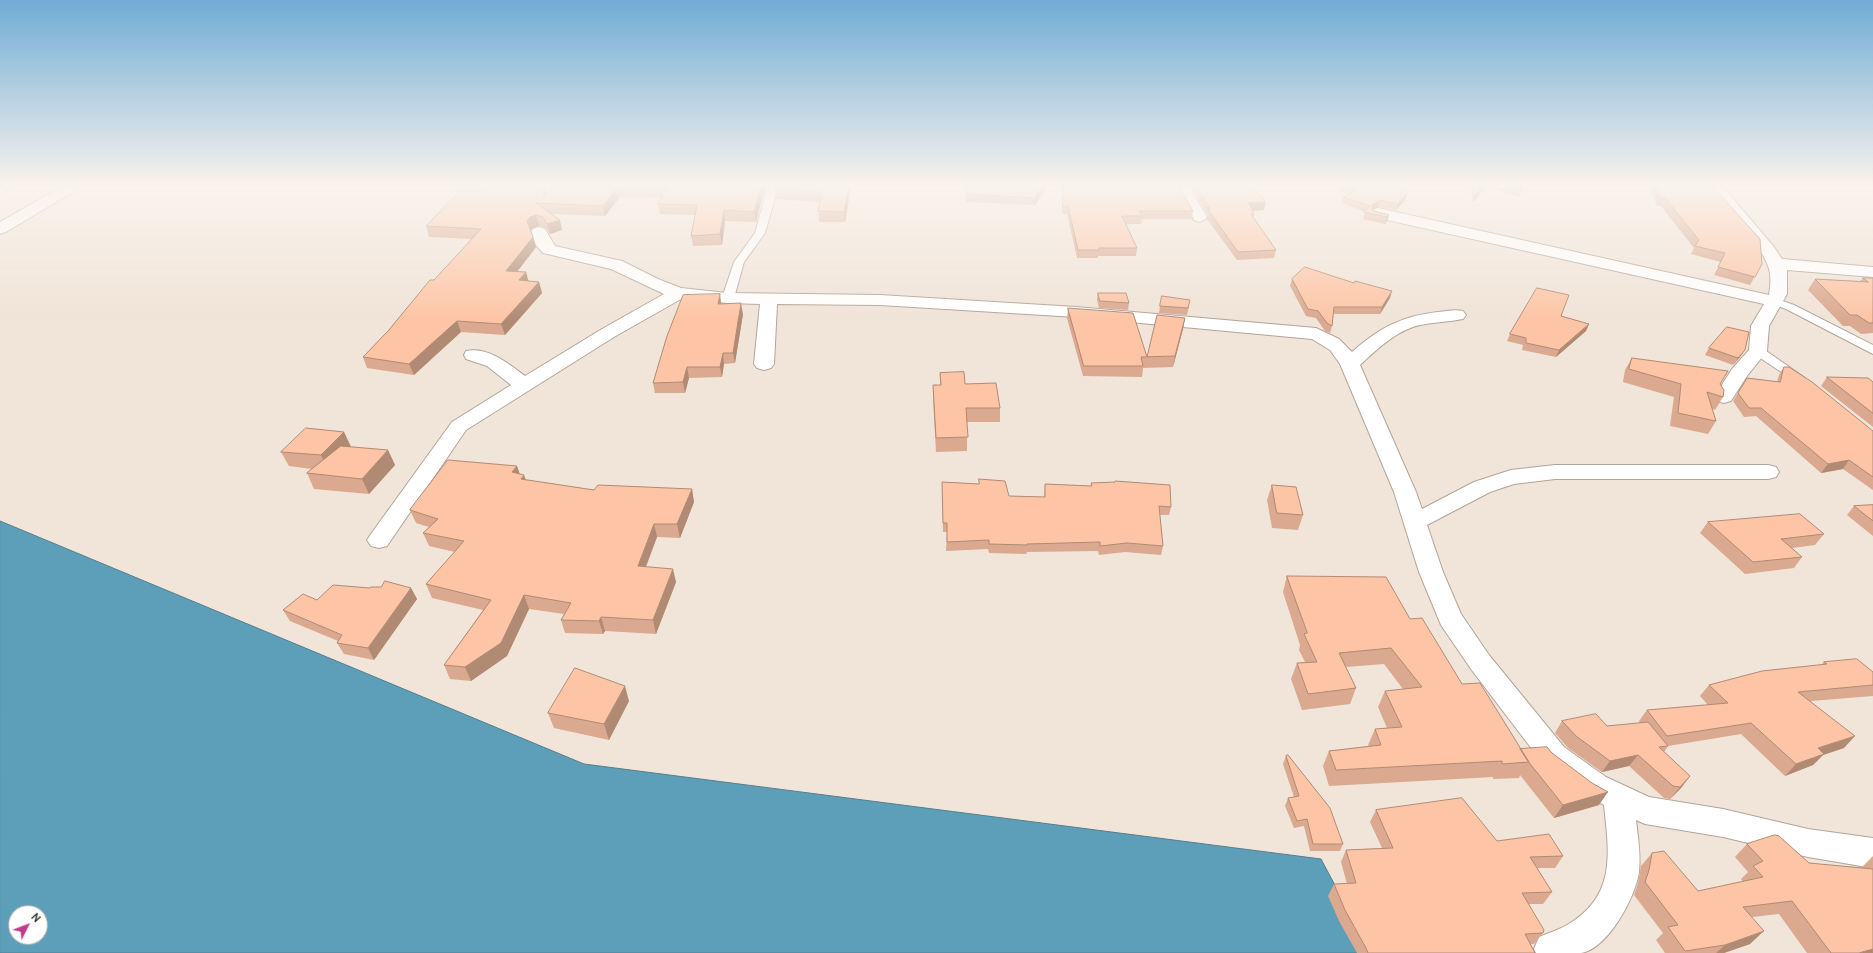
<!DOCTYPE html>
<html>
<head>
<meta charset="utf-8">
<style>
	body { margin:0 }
	#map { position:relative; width:1873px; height:953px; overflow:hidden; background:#f1e4d8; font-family:Cabin,sans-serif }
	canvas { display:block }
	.north { position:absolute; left:8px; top:905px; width:40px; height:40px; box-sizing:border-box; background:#fff; border:1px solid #afadab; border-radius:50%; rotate:48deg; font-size:11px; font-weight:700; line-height:16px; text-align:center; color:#37322d }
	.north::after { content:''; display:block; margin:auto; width:14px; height:18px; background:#bf3e87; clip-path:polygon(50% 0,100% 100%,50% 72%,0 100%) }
</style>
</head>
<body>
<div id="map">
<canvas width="1873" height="953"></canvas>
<div class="north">N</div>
</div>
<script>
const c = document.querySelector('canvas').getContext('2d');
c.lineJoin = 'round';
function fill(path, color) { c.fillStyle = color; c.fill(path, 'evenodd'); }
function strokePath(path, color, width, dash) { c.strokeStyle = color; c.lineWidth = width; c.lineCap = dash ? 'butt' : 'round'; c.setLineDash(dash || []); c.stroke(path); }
const water = new Path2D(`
	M0,521L584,764L1321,859L1371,953H0ZM16,913H40V937H16Z`);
fill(water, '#5d9fb8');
strokePath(water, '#527e8e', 1);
const lane = new Path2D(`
	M768,187H778L765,233L744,262L734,298L732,300H724L722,298L734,262L755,233Z
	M1774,298L1794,305L1873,345V354L1786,309L1770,303L1768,301L1770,299Z
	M1758,347L1762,348L1805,378L1803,381H1795L1754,354L1752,351L1754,348Z`);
const street = new Path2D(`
	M0,187H11L9,190L0,193Z
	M61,187H78L76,190L6,232L0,234V222Z
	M1178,187H1192V192L1207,217L1204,220L1199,222L1194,220L1178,192Z
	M1708,187H1723L1774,247L1782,259L1873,267V277L1787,270V294L1769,326L1767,351L1747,376L1731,401L1724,403L1717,401L1714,397L1732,369L1749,350L1751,326L1764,304L1378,218L1373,216L1370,213L1373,210L1378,208L1769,295C1772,277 1771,268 1761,252Z
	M539,227L545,229L555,246L622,261L658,279L681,288L728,293L880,295L1076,307L1316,328L1339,339L1352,352C1379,328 1402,316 1438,312C1447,311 1455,309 1463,311L1466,315L1463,319C1449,322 1434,322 1420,325C1397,330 1377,349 1360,365L1416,492L1422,509L1474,482L1511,470L1555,465H1768L1776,467L1779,472L1776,477L1768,479H1555L1514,484L1490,492L1427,525L1443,572L1461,614L1489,655L1564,747L1606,777L1649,797L1723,809L1808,829L1873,838V868L1808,857L1723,837L1645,824L1636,820C1638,837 1641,855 1639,872C1636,896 1608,949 1581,953C1567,953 1550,953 1536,953L1534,949L1539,937C1548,933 1558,930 1567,925C1617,896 1609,853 1604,805L1584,795L1544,765L1471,669L1441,625L1419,572L1394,492L1340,364L1330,350L1312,339L1076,317L880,305L777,304L774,364L771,368L764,370L757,368L754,364L760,304L728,303L681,299L614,337L466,430L387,546L379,548L371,546L367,540L371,534L452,422L511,385L487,366L466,359L464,355L466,351C488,346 509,364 525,376L602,329L664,294L611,269L543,253L536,245L531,232L533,229Z`);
strokePath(lane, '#b1a59a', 2);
strokePath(street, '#b1a59a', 2);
fill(lane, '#fff');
fill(street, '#fff');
fill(new Path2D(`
	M545,187L546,194L552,187H767L762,199L756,222L725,221L722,245L693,246L691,236L695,215L660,214L658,204L661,198L620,197L605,216L552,214L562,230L550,234L545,228L539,226L533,228L531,230L536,247L517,272L529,281L539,282L542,293L505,335L461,332L414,375L367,368L363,357L388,331L472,239L429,237L426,226L483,190Z
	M851,187L845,222H819L818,211L820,202L776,199L775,189Z
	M966,187H1047L1035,205L966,202Z
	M1063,187H1179L1193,211L1192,219H1142L1141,224H1126L1137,248L1136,256H1098V258H1077L1067,214H1062Z
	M1193,187H1253L1266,202L1264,210L1253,211L1254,213V218L1276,250L1274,258L1237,260L1207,219L1208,215L1194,192Z
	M1342,187H1401L1407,193L1405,200L1396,210L1378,207L1373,209L1374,211L1389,215L1387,221L1385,224L1363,219L1365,212L1342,203L1343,197L1348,194L1340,192Z
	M1470,187H1520L1522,190L1519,197L1486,187L1473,202Z
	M1652,187H1713L1762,264L1750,285L1714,275L1721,262L1691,254L1694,248L1661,206H1657L1651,191Z
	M1863,278H1873V333L1861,334L1850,326H1843L1808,290L1815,279L1860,281Z
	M1292,279L1390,298L1380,314H1333L1332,326L1330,333L1325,331L1316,318L1306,316L1290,286Z
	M1098,293L1129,303L1128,310L1099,308L1097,300Z
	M720,294L721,304L743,314L735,363L724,364L722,377L689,378L685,393H655L653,383Z
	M1160,306L1189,307L1187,315L1159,313Z
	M1068,308L1147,357L1185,318L1183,329L1173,367L1143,368L1142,377L1083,376L1067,318Z
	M1561,316L1589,324L1586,331L1556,357L1522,350L1523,345L1507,341L1510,334Z
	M1709,348L1740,357L1733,365L1705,355Z
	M1632,358L1720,384L1723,397L1715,410L1712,409L1716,421L1708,434L1670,426L1674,397L1623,382L1625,370Z
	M1784,367L1873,431V490L1843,469L1821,473L1756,416L1744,417L1733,401L1747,378L1777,382L1779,375Z
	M940,373L965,384L1000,408V422H967V451L936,452L933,399V385H940Z
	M1827,377L1873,382V427L1821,386Z
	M344,432L351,447L388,450L395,465L369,494L314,489L307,473L312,469L289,466L281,452Z
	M517,466L520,474L526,480L594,490L692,489L694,502L680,538L657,537L646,567L676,582L656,634L605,631L603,634L565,633L561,620L564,614L529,609L507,656L471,681L450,679L444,665L483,610L432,598L426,584L455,552L429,546L423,533L429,527L416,523L410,510Z
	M979,479L1009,496L1044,497L1045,484L1091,486V483L1171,507L1169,515H1160L1163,546L1161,555L1125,552L1099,555L1098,551L1027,552L1026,554L989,553L988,549L946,551L947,532H943L942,482L979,484Z
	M1272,485L1303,515L1298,530L1272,528L1267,500Z
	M1873,505V536L1847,515L1854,506Z
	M1708,522L1824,534L1815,545L1792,548L1802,557L1794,568L1745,574L1700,533Z
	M1287,576L1410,619L1462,684L1520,749L1552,753L1599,805L1554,818L1520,775L1519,778L1493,779V777L1329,786L1323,766L1329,751L1369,746L1368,745L1375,729L1387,728L1378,707L1385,691L1403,689L1384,664L1346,667L1356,688L1350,704L1302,710L1291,679L1297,663L1305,662L1299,650L1300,645L1283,592Z
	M370,588H411L417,599L374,660L344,654L337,643L338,641L290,621L283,610L317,600Z
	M1824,662L1873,672V696L1811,701L1844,748L1823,755L1813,765L1785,776L1741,734L1668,746L1664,752L1690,776L1681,788L1670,799L1664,798L1629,766L1602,772L1568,748L1555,733L1562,721L1607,726L1640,723L1639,721L1647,710L1708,705L1700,696L1709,685L1821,665Z
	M629,701L609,740L554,728L548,713Z
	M1286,756L1343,844L1340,851H1310L1304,826L1294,828L1285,806L1288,798L1294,797L1283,764Z
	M1376,810L1497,841L1563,856L1555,868H1537L1552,892L1543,904H1529L1543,933L1534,944H1530L1535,953H1357L1339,921L1328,896L1334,884H1347L1341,862L1346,850L1382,848L1370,822Z
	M1747,844L1809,863L1861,868L1873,856V953H1807L1779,914L1752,917L1750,944L1724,953H1665L1656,940L1663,933L1634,895L1638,883L1641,866L1652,853L1698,891L1743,882L1741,879L1748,872L1735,857Z`), '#daa98f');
fill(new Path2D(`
	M543,187H545L546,204L544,196Z
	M617,187L620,197L605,216L603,206Z
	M761,187H767L762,199L756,222L754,212Z
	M849,187H851L845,222L844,212Z
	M1043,187H1047L1035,205V198Z
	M1483,187H1486L1473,202L1475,195Z
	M1407,193L1405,200L1396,210L1398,204Z
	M1380,200L1378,207L1369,212L1371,206Z
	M1266,202L1264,210L1246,211L1248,203Z
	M724,210L725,221L722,245L720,234Z
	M536,215L539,226L533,228L530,231L527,221L530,217Z
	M1389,215L1387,221L1385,224L1387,217Z
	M560,220L562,230L550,234L547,224Z
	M533,237L536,247L510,281L506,271Z
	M526,272L529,283L519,280Z
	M539,282L542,293L505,335L501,324Z
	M1392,291L1390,298L1380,314L1382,307Z
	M720,294L721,305L718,304Z
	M741,303L743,314L735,363L733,353Z
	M1185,318L1183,329L1173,367L1175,356Z
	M457,321L461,332L414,375L409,364Z
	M1589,324L1586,331L1556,357L1559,350Z
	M1745,350L1740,357L1733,365L1738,358Z
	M723,353L724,364L722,377L720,367Z
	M687,367L689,378L685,393L683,382Z
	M344,432L351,447L328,470L321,455Z
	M388,450L395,465L369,494L362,479Z
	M1849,460L1843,469L1821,473L1828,464Z
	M517,466L521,479L512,472Z
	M524,475L529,488L521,479Z
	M692,489L694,502L680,538L677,524Z
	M654,524L657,537L641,579L638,566Z
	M673,569L676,582L656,634L653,620Z
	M411,588L417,599L374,660L368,648Z
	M524,595L529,609L507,656L471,681L465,667Z
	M601,617L605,631L603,634L599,621Z
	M625,686L629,701L609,740L604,724Z
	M1855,736L1844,748L1823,755L1813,765L1785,776L1796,764L1818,748Z
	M1638,755L1629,766L1602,772L1610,761Z
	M1690,776L1681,788L1670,799L1680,787Z
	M1608,792L1599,805L1554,818L1563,805Z
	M1764,931L1750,944L1724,953H1716L1725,945Z
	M1873,949V953H1859Z`), '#b18a74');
const building = new Path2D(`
	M485,187H543L544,196L552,187H761L754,212L724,210L720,234L691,236L697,205L658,204L667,188L617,187L603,206L536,203L560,220L547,224L543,217L536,215L530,217L527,221L533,237L506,271L526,272L519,280L539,282L501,324L457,321L409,364L363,357L388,331L430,280H434L481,229L426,226L461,190H483Z
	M776,187H849L844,212L818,211L822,192L775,189Z
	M966,187H1043L1035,198L966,194Z
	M1063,187H1179L1193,211H1139L1143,216H1122L1137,248H1099V250H1078L1068,206H1063Z
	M1196,187H1253L1266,202L1248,203L1254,213L1251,214L1276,250L1238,252L1209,211L1210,208Z
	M1345,187H1401L1407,193L1398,204L1380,200L1371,206L1374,211L1389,215L1387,217L1364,212L1370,206L1343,197L1356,190Z
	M1473,187H1483L1475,195Z
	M1508,187H1520L1522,190Z
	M1656,187H1713L1760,239L1762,264L1755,277L1718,267L1725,253L1695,246L1699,240L1665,198H1661Z
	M1305,267L1354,283L1355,281L1392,291L1382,307H1334L1332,326L1327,323L1318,311L1308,309L1292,279Z
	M1863,278H1873V323H1869L1857,315H1850L1815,279L1868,282Z
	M1537,288L1569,295L1561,316L1589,324L1559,350L1526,343V338L1510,334Z
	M1098,293H1126L1129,303L1100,301Z
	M720,294L718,304L741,303L733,353H723L720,367H687L683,382L653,383L667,336L683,295Z
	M1162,296L1190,300L1188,308L1160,306Z
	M1068,308L1133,313L1147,357L1157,315L1185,318L1175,356L1141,357L1143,366H1084Z
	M1727,327L1749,332L1745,350L1738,358L1709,348Z
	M1632,358L1728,371L1720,384L1724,390L1723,397L1707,392L1716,421L1678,413L1681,384L1629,369Z
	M1784,367H1789L1812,382L1873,431V477L1849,460L1828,464L1761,408H1749L1738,393L1747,378L1780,382Z
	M964,372L965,384L996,383L1000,408H966L968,437L936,438L933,385H941L940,373Z
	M1827,377L1868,378L1873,382V413Z
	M306,428L344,432L321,455L281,452Z
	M341,446L388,450L362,479L307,473Z
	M448,460L517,466L512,472L524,475L521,479L594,490L598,485L692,489L677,524H654L638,566L673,569L653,620L601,617L599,621L561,620L571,603L524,595L501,643L465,667L444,665L491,600L426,584L464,541L423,533L438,519L410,510Z
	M979,479L1005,481L1009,496L1045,497V484L1092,486L1091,483L1115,482V481L1170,485L1171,507L1159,506L1163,546L1127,543L1100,546V542L1027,544V545L989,544V540L947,542V523H943L942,482L979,484Z
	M1272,485L1296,487L1303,515L1277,513Z
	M1873,505V521L1854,506Z
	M1800,514L1824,534L1781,539L1802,557L1753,562L1708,522Z
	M1287,576L1386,577L1410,619L1422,618L1462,684L1480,683L1529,762L1502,764V761L1336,770L1329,751L1381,745L1375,729L1402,727L1385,691L1422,687L1391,648L1339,653L1356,688L1308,694L1297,663L1317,662L1304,634L1307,633Z
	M385,581L411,588L368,648L337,643L342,635L283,610L303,594L317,600L333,585L370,588L371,587H381Z
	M1857,659L1873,672V685L1798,692L1855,736L1818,748L1824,754L1796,764L1751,723L1667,736L1647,710L1728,703L1709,685L1762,671L1827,664L1824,662Z
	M575,668L625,686L604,724L548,713Z
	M1596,714L1607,726L1648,722L1668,746L1659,747L1690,776L1680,787L1673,786L1638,755L1610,761L1576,736L1562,721Z
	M1547,747L1552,753L1592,783L1608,792L1563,805L1527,760L1520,749Z
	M1288,755L1330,808L1343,844H1313L1307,819L1297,821L1288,798L1299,796L1286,756Z
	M1462,798L1497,841L1549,834L1563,856L1530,857L1552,892L1522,893L1544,930L1543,933L1525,934L1535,953H1368L1366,948L1345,910L1334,884L1356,883L1346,850L1393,848L1376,810Z
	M1775,835L1779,836L1809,863L1873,869V949L1859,953H1831L1792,901L1743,907L1764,931L1725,945L1685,951L1668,927L1678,925L1645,882L1649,870L1652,853L1664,851L1698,891L1763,877L1753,866L1763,861L1747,844Z`);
fill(building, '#fdc5a6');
strokePath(building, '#b18a74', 1);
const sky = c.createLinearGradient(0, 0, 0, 320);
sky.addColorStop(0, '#70acd5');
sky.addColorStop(0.58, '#f9f3ed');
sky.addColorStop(1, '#f9f3ed00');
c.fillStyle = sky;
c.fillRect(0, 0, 1873, 320);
</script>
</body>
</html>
